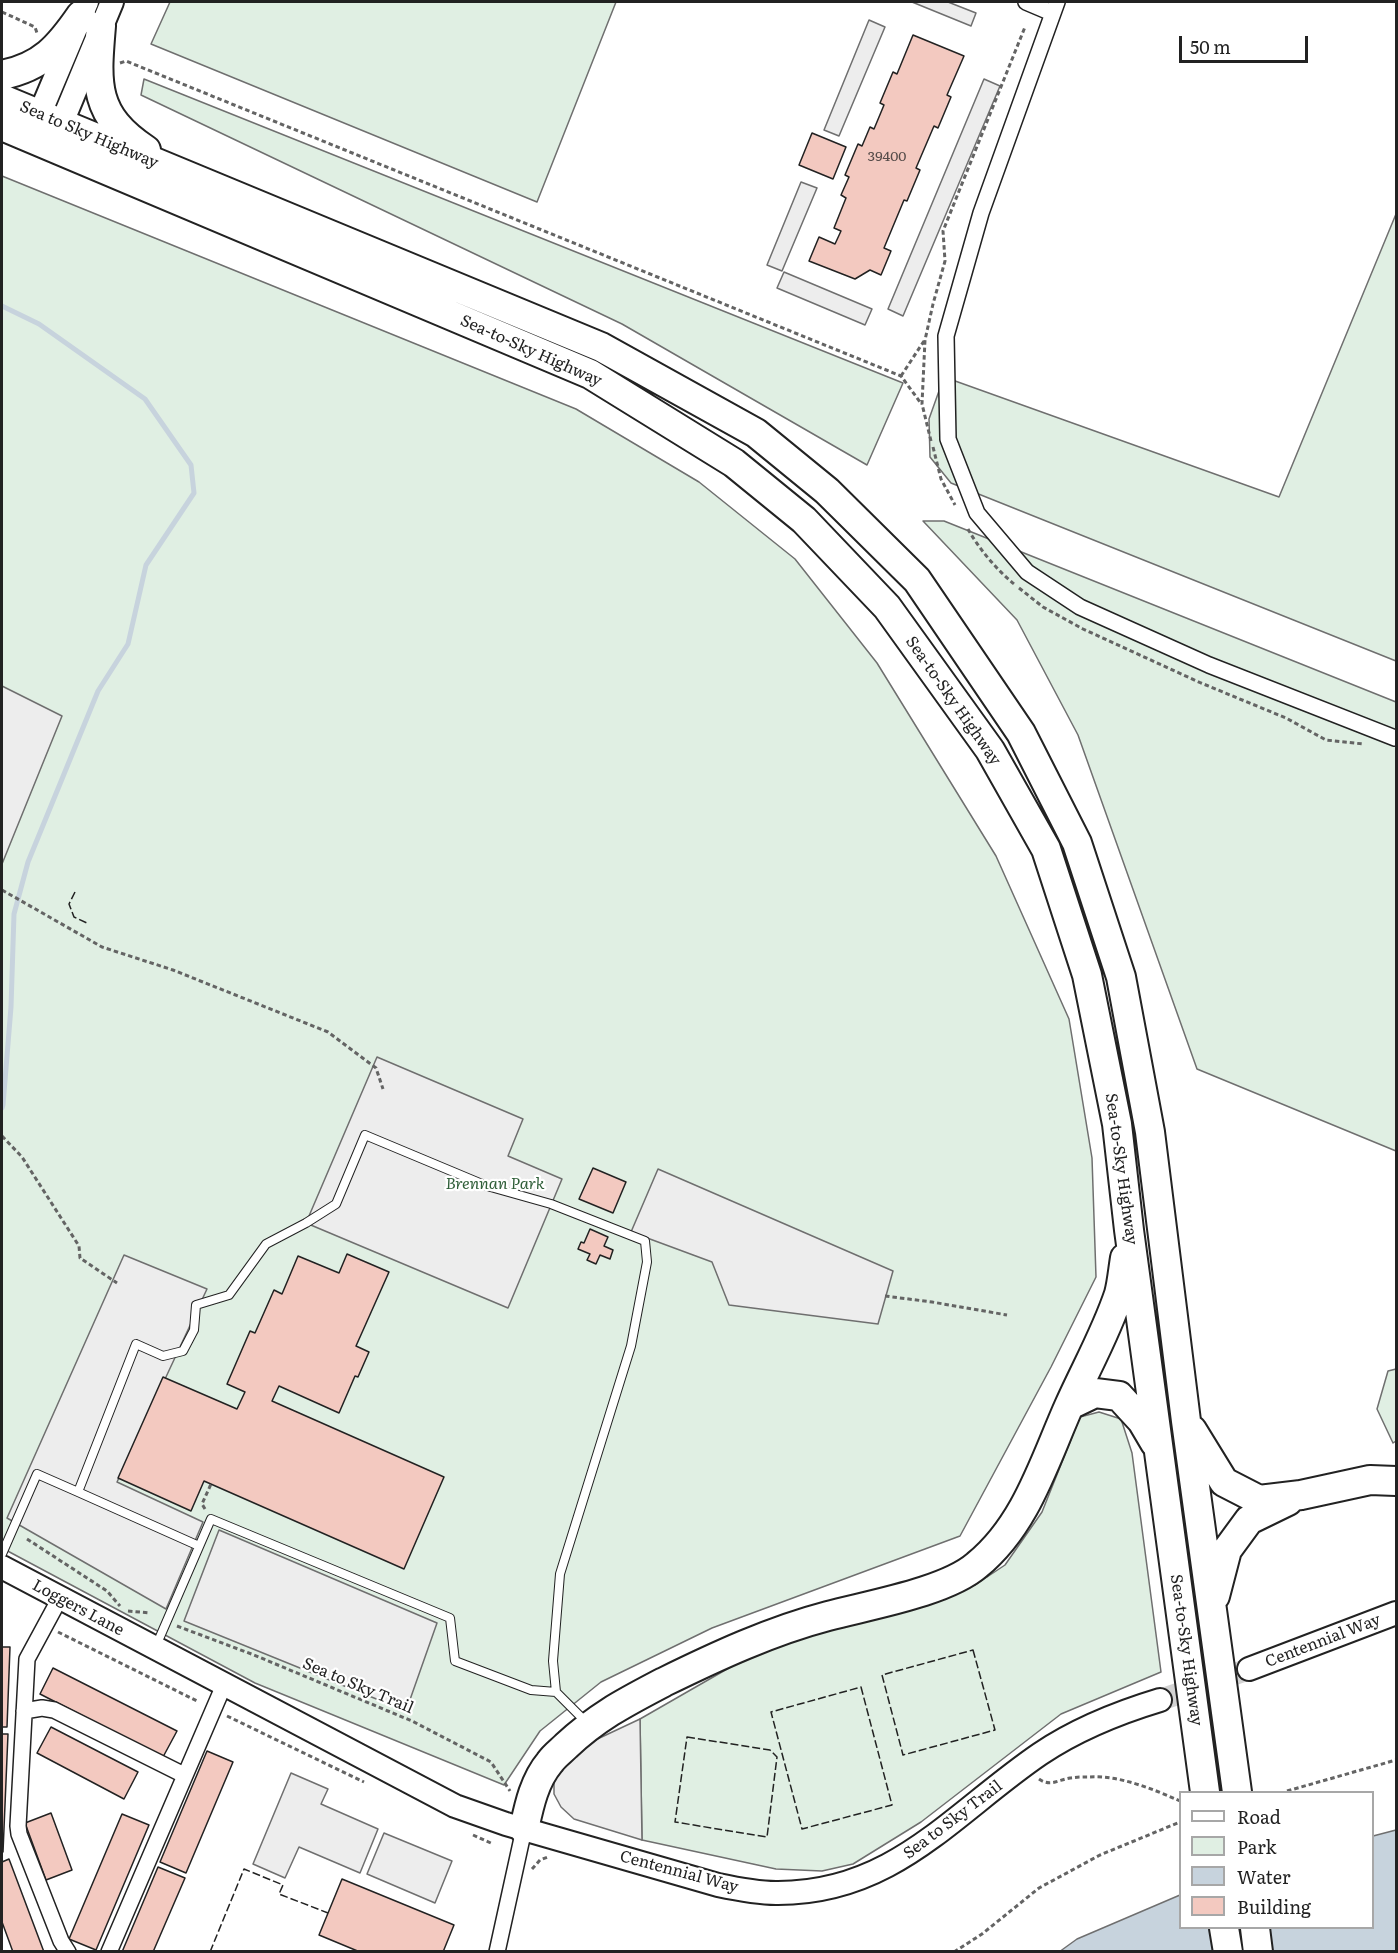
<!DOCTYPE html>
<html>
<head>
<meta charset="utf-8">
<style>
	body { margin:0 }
	#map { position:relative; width:1398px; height:1953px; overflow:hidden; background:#fff; font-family:Literata,serif }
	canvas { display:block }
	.frame { position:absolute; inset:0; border:3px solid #222; pointer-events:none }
	.legend { position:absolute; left:1179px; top:1791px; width:195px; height:138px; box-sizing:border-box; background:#fff; border:2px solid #a7a7a7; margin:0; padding:8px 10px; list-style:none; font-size:18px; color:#222 }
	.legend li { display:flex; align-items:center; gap:12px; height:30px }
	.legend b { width:30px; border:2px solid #a7a7a7 }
	.scale { position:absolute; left:1179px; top:36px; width:129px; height:27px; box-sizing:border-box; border:3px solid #222; border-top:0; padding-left:8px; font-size:18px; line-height:21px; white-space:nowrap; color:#222; -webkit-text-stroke:4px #fff; paint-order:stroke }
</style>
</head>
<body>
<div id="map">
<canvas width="1398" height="1953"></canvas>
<div class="frame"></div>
<ul class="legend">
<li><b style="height:8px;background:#fff"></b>Road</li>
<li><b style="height:16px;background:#e0efe3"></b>Park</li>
<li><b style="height:16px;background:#c7d3dd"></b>Water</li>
<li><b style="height:16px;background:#f3c9c0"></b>Building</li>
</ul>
<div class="scale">50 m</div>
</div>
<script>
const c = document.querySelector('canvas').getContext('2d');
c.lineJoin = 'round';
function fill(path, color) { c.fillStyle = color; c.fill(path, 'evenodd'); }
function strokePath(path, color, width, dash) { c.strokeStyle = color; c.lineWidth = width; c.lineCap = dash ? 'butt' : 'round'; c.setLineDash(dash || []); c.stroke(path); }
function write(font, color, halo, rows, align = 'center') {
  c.font = font + ' Literata,serif'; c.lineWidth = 4.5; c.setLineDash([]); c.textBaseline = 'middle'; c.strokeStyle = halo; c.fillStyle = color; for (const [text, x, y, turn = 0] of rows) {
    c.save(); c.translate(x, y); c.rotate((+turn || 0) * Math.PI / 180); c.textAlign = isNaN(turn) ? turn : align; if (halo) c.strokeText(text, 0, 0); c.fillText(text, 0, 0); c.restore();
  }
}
const green = new Path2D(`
	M170,2H616L537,202L151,44Z
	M144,79L903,383L867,465L622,324L141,95Z
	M2,176L576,409L699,482L795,559L877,663L996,856L1069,1019L1092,1158L1096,1277L1051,1367L960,1536L712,1628L601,1682L540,1731L504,1785L255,1683L2,1548Z
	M1396,214V661L951,483L930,457L929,419L944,377L1279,497Z
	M923,521H944L1396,702V1151L1197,1069L1078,735L1017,620Z
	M1396,1369V1441L1393,1443L1377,1409L1388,1371Z
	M1099,1412L1121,1419L1132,1453L1161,1672L1061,1714L921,1822L853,1864L822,1871L776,1869L642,1840L640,1719L741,1661L816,1628L975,1585L1005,1565L1042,1512L1080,1417Z`);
fill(green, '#e0efe3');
strokePath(green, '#6f6f6f', 1.5);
const parking = new Path2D(`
	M912,2H948L976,13L971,26Z
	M869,20L885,27L839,136L824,130Z
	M984,79L1000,86L903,316L888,309Z
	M801,182L817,188L782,271L767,265Z
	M784,272L872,309L865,325L777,288Z
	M2,686L62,716L2,864Z
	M377,1057L523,1119L508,1156L562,1179L508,1308L306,1223Z
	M658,1169L893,1271L878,1324L729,1305L712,1262L631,1232Z
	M124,1255L207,1289L117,1482L203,1522L166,1609L7,1518Z
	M219,1530L437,1623L406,1711L184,1621Z
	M640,1719L642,1840L574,1819L561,1807L554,1794V1781L561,1765L591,1742Z
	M291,1773L328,1789L321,1804L378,1829L360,1873L299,1847L285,1878L253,1864Z
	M384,1833L452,1861L435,1903L367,1874Z`);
fill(parking, '#ededed');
strokePath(parking, '#6f6f6f', 1.5);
const water = new Path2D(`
	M1396,1830V1951L1059,1952L1077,1939L1180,1895V1928H1372L1373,1836Z`);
fill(water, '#c7d3dd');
strokePath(water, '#6f6f6f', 1.5);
strokePath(new Path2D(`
	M2,306L39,324L145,399L191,465L194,493L146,565L128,644L98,691L28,862L14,914L11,1007L3,1105L2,1108`), '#c7d3dd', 5);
const building = new Path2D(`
	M913,35L964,56L947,95L951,97L938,128L934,126L916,168L920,170L907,201L904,200L884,248L891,251L881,275L870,270L855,279L809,261L819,237L835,244L841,231L834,228L846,198L841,195L849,177L845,175L858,144L862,146L870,127L874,129L884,105L880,103L893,72L897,74Z
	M812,133L846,147L833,179L799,165Z
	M593,1168L626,1182L613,1213L579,1199Z
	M590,1229L608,1237L604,1246L613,1250L610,1259L600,1255L596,1264L587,1260L590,1254L578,1249L581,1242L584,1243Z
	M347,1254L389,1272L356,1346L369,1352L358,1377L355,1376L339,1413L279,1386L272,1401L444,1477L404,1569L204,1481L191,1511L118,1478L163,1377L237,1409L245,1392L227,1384L250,1331L255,1333L274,1290L282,1294L298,1256L339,1273Z
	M2,1647H10L7,1727H2Z
	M53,1668L177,1731L163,1757L40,1694Z
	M51,1727L138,1772L124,1799L37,1753Z
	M2,1734H8L3,1852H2Z
	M207,1751L233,1762L186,1873L160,1862Z
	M51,1813L72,1870L46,1880L25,1823Z
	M122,1814L149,1825L96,1950L69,1939Z
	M9,1859L44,1952H13L2,1922V1862Z
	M158,1867L185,1878L153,1952H122Z
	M342,1879L454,1925L443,1952H360L319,1935Z`);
fill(building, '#f3c9c0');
strokePath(building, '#222', 1.5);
strokePath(new Path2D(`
	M1160,1700L1249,1669`), '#d3d3d3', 22, [22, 11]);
const lane = new Path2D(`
	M78,1492L199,1546
	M2,1554L37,1474L78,1492L136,1344L163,1356L183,1351L194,1330L196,1305L229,1295L266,1244L306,1223L336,1204L365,1135L487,1186L551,1204L645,1241L647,1262L631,1346L560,1574L553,1661L556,1692L586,1722
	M156,1646L211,1519L450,1618L455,1661L531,1690L556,1692`);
const street = new Path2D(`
	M1026,2L1052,13
	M1057,2L981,213L946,336L948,439L977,513L1027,572L1080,607L1209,665L1395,738
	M60,1598L27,1659L18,1826L19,1834L61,1941L68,1952
	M24,1711L42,1708L54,1710L184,1775
	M109,1952L224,1685
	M497,1952L524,1829`);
const secondary = new Path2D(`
	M33,130L87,2
	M56,137L112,2
	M2,1567L455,1806L506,1824L718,1885C737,1889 757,1893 776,1893C893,1894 952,1814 1040,1754C1077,1729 1117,1713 1160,1700
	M1249,1669L1396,1613`);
const highway = new Path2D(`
	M101,26C96,84 93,115 146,150
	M2,75C42,67 59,47 81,15
	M2,99L601,347L756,433L827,491L917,580L1021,733L1077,843L1121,977L1150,1132L1186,1421L1237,1792
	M2,126L590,374L734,463L804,520L887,607L990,750L1046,849L1087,975L1117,1124L1129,1230L1205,1792
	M1070,1405L1095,1393L1119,1396L1142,1421L1155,1443
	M1192,1430L1224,1482L1259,1500L1301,1495L1370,1480L1396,1481
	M1215,1596L1227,1550L1249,1520L1288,1501
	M524,1829C529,1806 534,1781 550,1762C554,1756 561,1751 566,1746C598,1716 626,1702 664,1682C717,1656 771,1631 828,1616C869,1605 946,1592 977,1565C1026,1525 1044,1462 1069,1406C1086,1368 1106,1333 1119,1294C1122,1283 1123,1270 1125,1258
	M1224,1928L1228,1952
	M1255,1928L1258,1952`);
strokePath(lane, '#222', 10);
strokePath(street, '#222', 18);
strokePath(secondary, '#222', 26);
strokePath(highway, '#222', 32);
strokePath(new Path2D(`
	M2,12L35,27L37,33
	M120,63L126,61L901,376L920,402
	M901,376L924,341
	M931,441L922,404L925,340L933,304L945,261L943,231L1025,27
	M933,447L941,479L955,505
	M968,529C979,549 997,570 1014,584
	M1019,588L1043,607L1083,629L1201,683L1286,718L1326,740L1363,744
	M2,890L102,947L173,970L328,1032L376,1068L383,1089
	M2,1136L22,1157L79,1246L80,1258L117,1283
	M885,1296L932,1302L1007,1315
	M205,1509L202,1504L211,1484
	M27,1539L107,1591L120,1606
	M128,1611L150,1613
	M177,1626L254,1655L412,1721L491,1762L510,1791
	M58,1632L199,1702
	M227,1716L364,1782
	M1039,1779C1050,1787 1058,1780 1070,1778C1076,1777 1083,1777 1089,1777C1119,1775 1153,1789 1180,1801
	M1287,1791L1396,1760
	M473,1835L493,1844
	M532,1869L540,1860L548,1857
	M954,1952L982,1934L1039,1888L1100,1855L1180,1822`), '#646464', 3, [4.5, 3]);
strokePath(lane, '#fff', 8);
strokePath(street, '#fff', 15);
strokePath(secondary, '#fff', 22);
strokePath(highway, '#fff', 28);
strokePath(new Path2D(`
	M75,892L69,904L74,917L89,924
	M973,1650L995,1730L903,1755L882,1675Z
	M861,1687L892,1805L802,1829L771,1712Z
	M687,1737L770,1750L777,1757L767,1837L675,1822Z
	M210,1952L244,1869L283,1885L279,1894L328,1913`), '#222', 1.5, [8, 3]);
write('14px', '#564c4a', null, [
	["39400",887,157]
]);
write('16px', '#222', '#fff', [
	["Sea to Sky Highway",89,135,23],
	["Sea-to-Sky Highway",531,351,24],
	["Sea-to-Sky Highway",953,701,55],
	["Sea-to-Sky Highway",1121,1169,82],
	["Loggers Lane",78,1608,28],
	["Centennial Way",1323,1641,-21],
	["Sea-to-Sky Highway",1186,1650,82],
	["Sea to Sky Trail",358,1686,23],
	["Sea to Sky Trail",953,1820,-37],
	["Centennial Way",679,1872,15]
]);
write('italic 16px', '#2f5e38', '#fff', [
	["Brennan Park",495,1184]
]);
</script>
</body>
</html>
